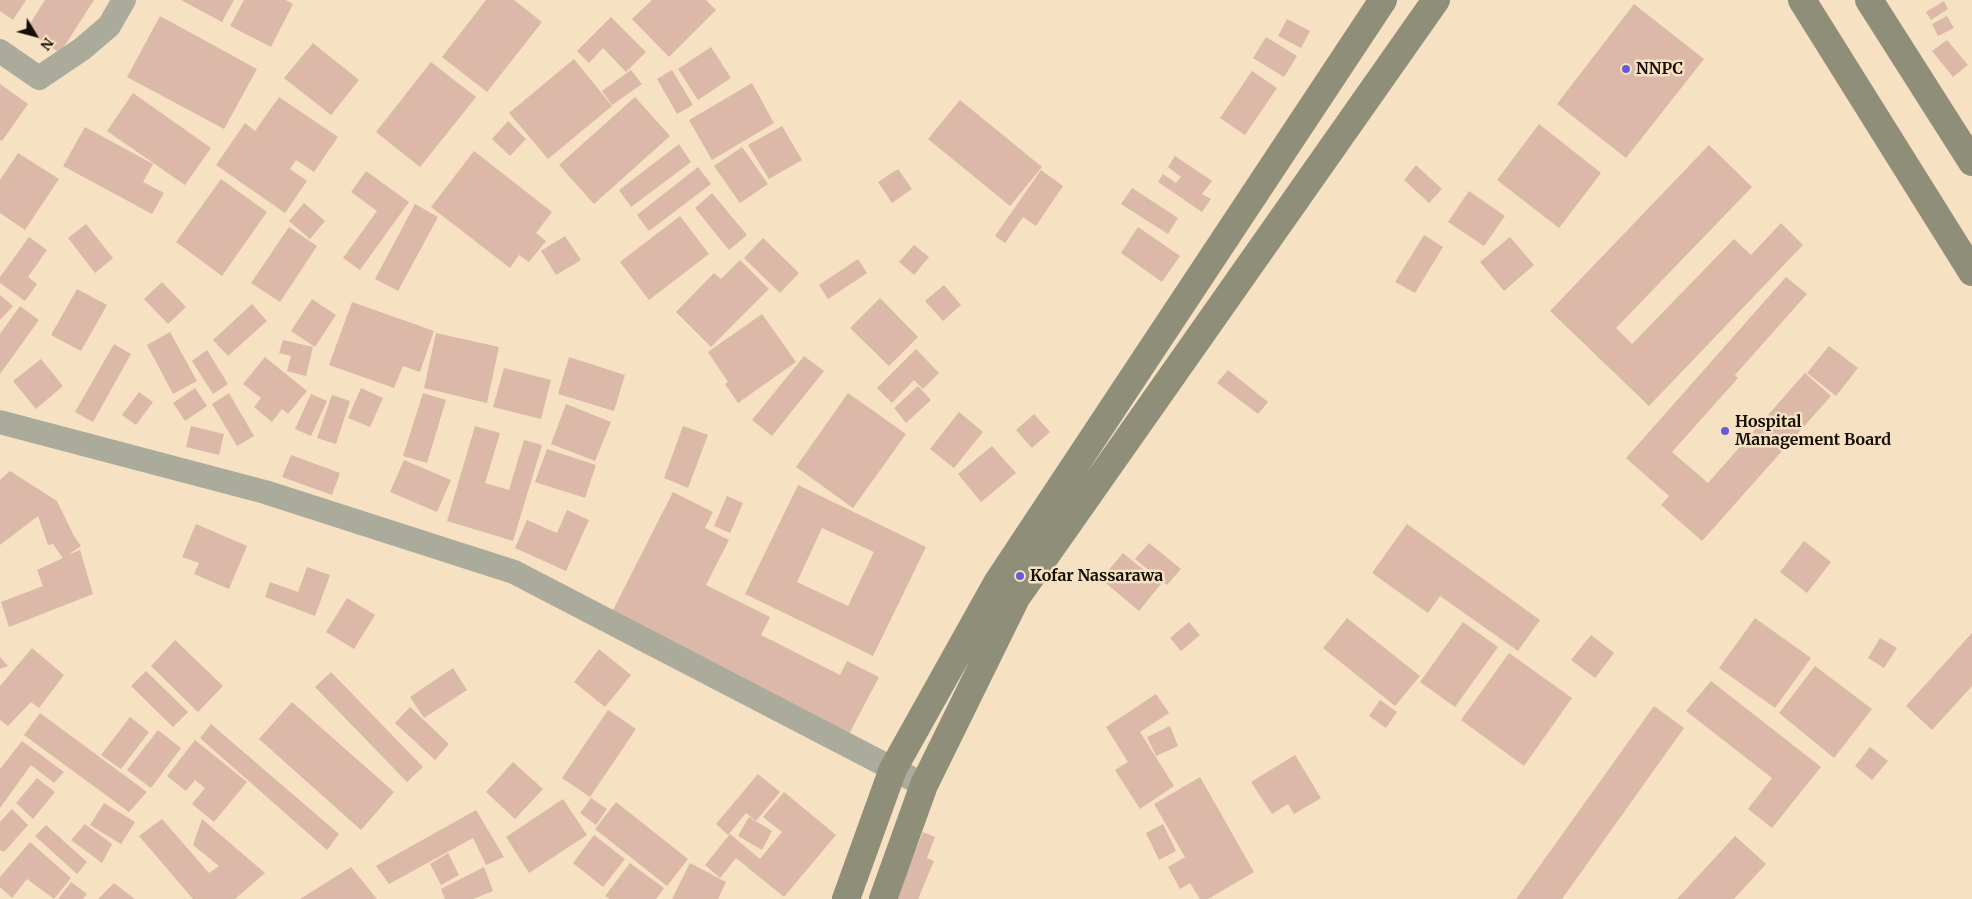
<!DOCTYPE html>
<html>
<head>
<meta charset="utf-8">
<style>
	body { margin:0 }
	#map { position:relative; width:1972px; height:899px; overflow:hidden; background:#f7e1c3; font-family:Merriweather,serif }
	canvas { display:block }
	.north { position:absolute; left:10px; top:10px; width:50px; height:50px; -webkit-text-stroke:4px #f7e1c3; paint-order:stroke; rotate:127deg; font-size:14px; font-weight:700; line-height:20px; text-align:center; color:#160e05 }
	.north::after { content:''; display:block; margin:auto; width:18px; height:22px; background:#160e05; clip-path:polygon(50% 0,100% 100%,50% 72%,0 100%) }
</style>
</head>
<body>
<div id="map">
<canvas width="1972" height="899"></canvas>
<div class="north">N</div>
</div>
<script>
const c = document.querySelector('canvas').getContext('2d');
c.lineJoin = 'round';
function fill(path, color) { c.fillStyle = color; c.fill(path, 'evenodd'); }
function strokePath(path, color, width, dash) { c.strokeStyle = color; c.lineWidth = width; c.lineCap = dash ? 'butt' : 'round'; c.setLineDash(dash || []); c.stroke(path); }
function write(font, color, halo, rows, align = 'center') {
  c.font = font + ' Merriweather,serif'; c.lineWidth = 5; c.setLineDash([]); c.textBaseline = 'middle'; c.strokeStyle = halo; c.fillStyle = color; for (const [text, x, y, turn = 0] of rows) {
    c.save(); c.translate(x, y); c.rotate((+turn || 0) * Math.PI / 180); c.textAlign = isNaN(turn) ? turn : align; if (halo) c.strokeText(text, 0, 0); c.fillText(text, 0, 0); c.restore();
  }
}
fill(new Path2D(`
	M0,0H26L13,20L0,11Z
	M45,0H94L60,53L26,30Z
	M181,0H234L222,22Z
	M244,0H286L293,4L271,47L230,26Z
	M486,0H514L542,22L487,92L442,57Z
	M652,0H706L716,10L669,57L632,19Z
	M1944,1L1948,9L1931,20L1926,12Z
	M1634,4L1704,59L1626,158L1557,104Z
	M160,16L257,69L224,129L127,77Z
	M1947,16L1954,28L1938,36L1932,24Z
	M611,17L646,52L626,72L603,48L589,63L577,51Z
	M1287,19L1310,31L1301,48L1278,36Z
	M1266,37L1297,56L1284,77L1253,58Z
	M1947,40L1968,65L1953,77L1932,51Z
	M313,43L359,80L331,115L284,78Z
	M711,47L731,78L698,100L678,69Z
	M574,59L612,106L548,159L509,113Z
	M431,62L476,97L420,167L376,132Z
	M631,70L642,84L612,105L602,91Z
	M672,70L693,105L677,114L657,79Z
	M1252,71L1277,88L1245,135L1220,118Z
	M752,83L774,123L712,160L689,120Z
	M0,84L28,104L2,141L0,140Z
	M133,93L211,148L185,185L107,131Z
	M279,97L338,137L314,172L296,160L290,169L307,181L285,213L216,165L245,123L255,131Z
	M635,97L670,136L594,204L559,165Z
	M960,100L1042,167L1010,206L928,139Z
	M508,121L526,139L510,156L492,139Z
	M1539,124L1601,173L1559,228L1497,180Z
	M782,126L802,160L769,179L748,145Z
	M85,127L153,164L143,182L164,193L152,214L63,166Z
	M679,144L691,162L631,207L619,190Z
	M1709,145L1752,187L1616,328L1632,344L1734,239L1751,255L1781,223L1803,245L1649,406L1550,311Z
	M742,147L768,184L740,203L714,166Z
	M474,151L552,212L536,233L546,241L529,262L519,255L510,268L431,207Z
	M18,153L59,179L25,230L0,213V180Z
	M1175,156L1212,181L1202,194L1211,199L1202,212L1158,182L1163,174L1176,183L1181,177L1168,167Z
	M1416,165L1442,189L1429,203L1404,180Z
	M698,167L711,184L649,231L637,215Z
	M898,169L912,189L892,203L878,182Z
	M1041,170L1063,186L1036,226L1023,217L1005,243L995,236Z
	M366,171L409,202L360,270L343,258L377,211L351,192Z
	M221,179L267,212L222,276L176,242Z
	M1132,188L1178,218L1168,234L1121,204Z
	M1469,191L1505,216L1484,246L1448,222Z
	M712,193L747,235L729,250L695,208Z
	M304,203L325,221L310,239L289,221Z
	M415,204L438,217L398,291L375,279Z
	M680,216L709,254L649,300L620,262Z
	M86,224L113,258L95,273L68,238Z
	M289,227L317,246L280,302L251,283Z
	M1138,227L1180,256L1162,282L1121,253Z
	M1424,235L1443,247L1415,293L1395,282Z
	M565,236L581,260L556,275L541,251Z
	M29,237L47,250L28,277L37,284L25,301L0,283V277Z
	M1510,237L1534,265L1504,291L1480,262Z
	M763,238L799,273L780,293L744,258Z
	M914,245L929,257L914,275L899,262Z
	M858,259L867,273L828,299L819,285Z
	M740,260L769,289L711,347L676,312L714,273L721,279Z
	M1786,277L1807,294L1735,375L1738,378L1672,452L1708,483L1805,373L1831,396L1702,541L1661,505L1669,496L1626,458Z
	M162,282L186,307L168,324L144,299Z
	M944,285L961,305L943,321L925,301Z
	M77,289L107,305L81,351L51,335Z
	M0,295L13,306L0,320Z
	M880,298L918,337L889,366L850,328Z
	M312,299L336,315L315,347L291,331Z
	M352,302L434,331L420,372L403,366L394,388L329,365Z
	M252,304L267,321L228,356L213,340Z
	M20,306L39,320L0,374V334Z
	M762,314L796,362L738,403L725,384L728,382L708,352Z
	M170,332L197,381L173,394L147,345Z
	M436,333L499,347L487,403L424,388Z
	M283,340L313,347L306,376L287,371L291,356L279,353Z
	M114,344L131,354L93,422L75,412Z
	M1829,346L1858,368L1836,396L1807,373Z
	M916,349L939,373L923,389L914,380L892,403L877,388Z
	M207,350L228,384L213,394L192,361Z
	M804,356L824,371L772,436L752,420Z
	M265,357L307,391L288,414L282,409L272,422L254,407L261,398L243,384Z
	M569,357L625,375L614,411L558,394Z
	M41,359L63,386L36,409L13,381Z
	M504,368L551,380L541,419L493,407Z
	M1228,370L1268,402L1258,414L1217,383Z
	M918,386L931,400L906,423L894,408Z
	M195,388L207,406L185,421L173,403Z
	M361,388L383,398L370,427L348,418Z
	M139,392L153,402L136,425L122,415Z
	M229,393L254,436L237,446L212,404Z
	M423,393L446,400L427,463L403,456Z
	M848,393L906,434L853,508L796,467Z
	M311,394L327,401L311,436L295,429Z
	M332,395L350,401L336,444L317,438Z
	M566,404L611,422L595,461L551,444Z
	M959,412L983,432L954,468L930,449Z
	M1034,414L1050,432L1032,448L1016,430Z
	M191,426L224,434L219,455L186,447Z
	M475,426L500,433L485,483L509,490L524,440L542,445L513,541L447,521Z
	M683,426L708,435L688,488L664,478Z
	M992,446L1016,473L981,502L958,474Z
	M547,449L596,465L585,498L535,482Z
	M291,455L340,473L332,495L282,477Z
	M404,460L451,480L437,512L390,492Z
	M10,471L57,501L74,536L81,546L68,555L80,550L93,594L9,627L1,602L43,586L37,570L63,558L53,544L48,545L38,516L0,545V480Z
	M798,485L926,547L873,656L745,594ZM822,528L874,552L848,606L797,582Z
	M673,492L713,512L705,528L729,540L706,585L770,617L761,635L840,675L847,661L879,677L848,736L610,616Z
	M727,496L743,503L730,533L714,526Z
	M567,510L589,520L566,571L515,548L527,520L557,533Z
	M196,524L247,546L229,589L194,574L199,563L182,557Z
	M1407,524L1540,620L1518,651L1440,596L1428,613L1372,573Z
	M1804,541L1831,562L1807,593L1780,572Z
	M1149,543L1181,569L1167,585L1135,559Z
	M1123,553L1161,584L1139,611L1101,579Z
	M307,567L330,575L315,616L265,597L270,582L298,592Z
	M347,598L375,615L354,649L326,632Z
	M1347,618L1420,676L1395,706L1323,648Z
	M1755,618L1811,658L1775,708L1719,668Z
	M1189,622L1200,635L1181,651L1170,638Z
	M1463,622L1498,647L1455,707L1420,682Z
	M1972,633V686L1932,730L1906,706Z
	M1591,635L1614,653L1595,678L1571,660Z
	M1880,638L1897,648L1884,668L1868,658Z
	M175,640L223,686L198,712L151,666Z
	M32,648L64,675L39,708L31,702L8,726L0,720V686Z
	M599,649L631,675L605,707L574,682Z
	M1509,653L1572,698L1524,766L1461,720Z
	M0,657L8,666L0,669Z
	M1815,666L1872,709L1834,758L1779,713Z
	M453,668L467,690L424,718L410,697Z
	M146,671L188,712L173,727L131,686Z
	M331,672L423,767L407,782L315,687Z
	M1711,681L1821,767L1772,828L1748,809L1772,778L1686,711Z
	M1156,694L1169,713L1140,732L1174,786L1140,809L1115,770L1128,762L1106,727Z
	M1380,700L1397,712L1386,728L1369,716Z
	M292,702L394,792L361,830L259,739Z
	M1654,706L1684,728L1562,899H1516Z
	M410,707L449,744L435,760L395,723Z
	M608,710L636,729L590,797L562,778Z
	M40,713L147,792L129,812L24,735Z
	M130,717L149,732L121,769L101,755Z
	M211,724L339,834L327,850L200,738Z
	M1170,726L1178,746L1156,756L1147,737Z
	M158,730L181,748L151,788L127,770Z
	M195,740L247,782L214,822L192,804L205,788L195,780L186,791L167,776Z
	M22,741L64,772L54,783L31,765L0,808V769Z
	M1870,747L1888,761L1872,780L1855,766Z
	M1295,755L1321,798L1294,814L1288,804L1272,814L1251,782Z
	M513,762L543,789L515,819L486,792Z
	M758,774L780,792L756,821L746,813L728,835L716,824Z
	M1200,777L1254,872L1208,899H1200L1190,883L1180,889L1168,867L1185,857L1154,804Z
	M37,778L55,792L33,819L16,803Z
	M784,792L836,835L784,897L736,858L720,878L705,865L730,834L760,859L782,832L763,817Z
	M591,798L607,809L596,825L580,813Z
	M563,799L587,835L529,873L506,837Z
	M616,802L688,859L667,886L595,829Z
	M104,803L135,822L121,844L90,825Z
	M12,809L28,825L4,852L0,850V822Z
	M476,810L504,857L486,865L473,838L389,884L376,866Z
	M749,817L772,831L762,850L738,836Z
	M162,819L209,873L219,866L193,845L202,819L265,873L235,899H193L139,836Z
	M85,824L112,844L102,863L71,840Z
	M1163,824L1176,851L1159,860L1146,833Z
	M46,825L87,862L77,874L35,836Z
	M923,832L935,837L927,858L934,861L918,899H896Z
	M594,835L625,859L603,887L573,863Z
	M1735,836L1766,864L1734,899H1677Z
	M30,842L71,878L54,899L27,879L12,898L0,887V877Z
	M448,853L459,875L441,885L430,864Z
	M630,863L664,888L656,899H610L605,896Z
	M690,863L726,882L718,899H672Z
	M351,867L377,899H300Z
	M484,867L493,891L473,899H445L441,889Z
	M71,882L87,894L83,899H58Z
	M114,883L135,899H98Z`), '#dbb8a8');
strokePath(new Path2D(`
	M0,51L39,78L82,49L109,26L124,0
	M0,422L265,492L514,572L924,785`), '#abab9c', 24);
strokePath(new Path2D(`
	M1802,0L1972,272
	M1869,0L1972,162
	M846,899L893,769L997,583L1383,0
	M883,899L924,785L1016,598L1436,0`), '#8f8e78', 28);
for (const [x, y, r, color] of [
	[1626,69,5,"#6a5bd5"],
	[1725,431,5,"#6a5bd5"],
	[1020,576,5,"#6a5bd5"]
]) { const dot = new Path2D(); dot.arc(x, y, r, 0, 2 * Math.PI); c.fillStyle = color; c.fill(dot); strokePath(dot, '#f7e1c3', 2); }
write('bold 16px', '#160e05', '#f7e1c3', [
	["NNPC",1636,69],
	["Hospital",1735,422],
	["Management Board",1735,440],
	["Kofar Nassarawa",1030,576]
], 'left');
</script>
</body>
</html>
